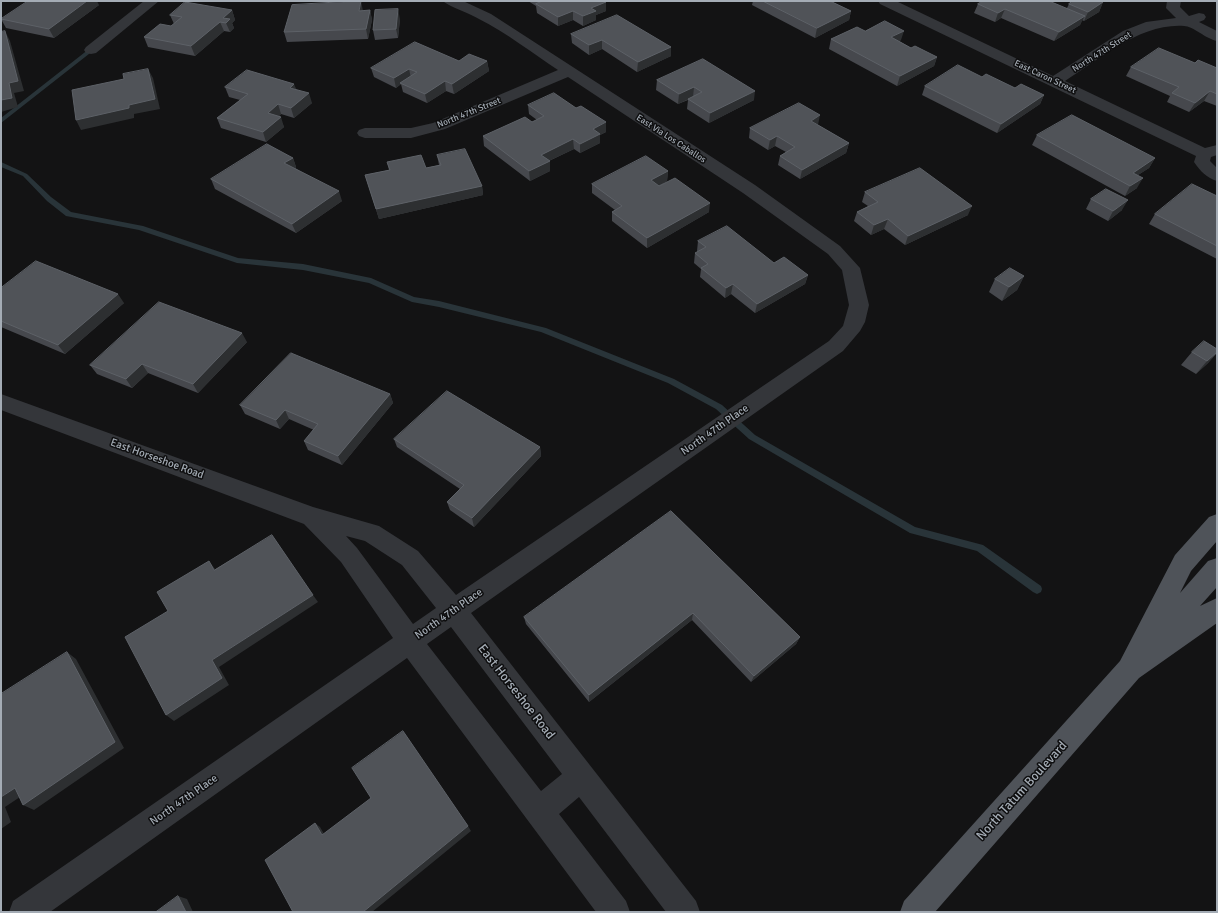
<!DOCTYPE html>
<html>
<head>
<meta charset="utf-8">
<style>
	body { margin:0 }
	#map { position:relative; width:1218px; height:913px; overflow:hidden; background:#131314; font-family:Signika,sans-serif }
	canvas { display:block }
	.frame { position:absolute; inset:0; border:2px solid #a4acb5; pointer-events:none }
</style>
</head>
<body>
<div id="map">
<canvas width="1218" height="913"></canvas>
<div class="frame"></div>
</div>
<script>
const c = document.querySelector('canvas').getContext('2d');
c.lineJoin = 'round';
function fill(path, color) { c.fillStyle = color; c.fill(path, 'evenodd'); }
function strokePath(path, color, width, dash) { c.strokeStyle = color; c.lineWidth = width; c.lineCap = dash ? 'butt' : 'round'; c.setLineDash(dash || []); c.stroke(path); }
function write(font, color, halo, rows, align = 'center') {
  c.font = font + ' Signika,sans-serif'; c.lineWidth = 3; c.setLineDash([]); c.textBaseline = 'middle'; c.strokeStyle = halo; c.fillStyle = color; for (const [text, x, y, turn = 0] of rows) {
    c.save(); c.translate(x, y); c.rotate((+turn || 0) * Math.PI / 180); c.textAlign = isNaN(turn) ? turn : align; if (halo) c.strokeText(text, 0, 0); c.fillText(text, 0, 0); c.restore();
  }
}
fill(new Path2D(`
	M89,49L94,50L1,123V118Z
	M1,162L27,174L51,197L71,212L143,226L238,258L303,264L371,278L414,297L439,301L546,328L674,379L722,405L755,435L915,527L983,545L1041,586L1042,589L1041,592L1037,594L1033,592L977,551L910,533L749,439L716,409L668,383L541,332L439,307L412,302L369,283L303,270L237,263L139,230L66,216L47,201L23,176L1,167Z`), '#293439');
fill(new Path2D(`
	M144,1H159L96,53L91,54L86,53L84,50L86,47Z
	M443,1H463L491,14L755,185L840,246L860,268L869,305L865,322L860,331L843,351L471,613L696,901L700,912H666L579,797L559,814L626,901L630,912H596L407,658L50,912H9L13,901L393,638L341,562L304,524L1,410V394L313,507L379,526L418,551L456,595L829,341L843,326L849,305L842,270L828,254L743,193L568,77L445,129L411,138H365L359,136L357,133L359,130L365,128H411L433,123L558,70C532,53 507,33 479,19C473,15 446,5 443,1ZM346,536L365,541L402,565L436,608L413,624L357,548ZM451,627L562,774L541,791L427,644Z
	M878,1H896L1053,76L1123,31L1146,22L1176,18L1166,8L1167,1H1181L1180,7L1189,16L1199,13L1204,14L1206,17L1204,20L1199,22L1217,31V41C1206,39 1193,26 1184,26C1140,23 1100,59 1065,81L1205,148L1217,145V155L1211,157L1210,161L1217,168V181C1207,178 1200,171 1194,162L1196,156L880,4Z`), '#34363a');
fill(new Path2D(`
	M1217,514V541L1191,571L1180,593L1208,561L1217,558V587L1200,606L1217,598V623L1139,678L935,912H900L904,901L1120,661L1175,555L1209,517Z`), '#4f5359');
fill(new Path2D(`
	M528,1H605L606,2V11L596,15V20L583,26L573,20L558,26L537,13L536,6Z
	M753,1H830L851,11L849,20L815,38L752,5Z
	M1103,2L1099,12L1084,21L1082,20L1080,25L1054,41L1001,18L995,22L974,13L978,4L1067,8L1069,4Z
	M99,5L54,38L6,28L1,19Z
	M232,10L235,20L232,23L234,28L230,32L224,31L195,56L148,47L144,37L171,26L174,24L170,15Z
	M370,10L372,20L368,39L287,42L284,32L363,11Z
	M400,19L398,38L375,40L373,30Z
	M865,31L901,40L899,41L911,48L937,57L934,66L897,86L829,49L831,39Z
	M571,34L671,47V56L637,72L602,49L589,55L572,43Z
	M703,59L754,100L709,123L687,109L688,100L678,104L656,90L657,80Z
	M459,61H487L489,71L454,94L446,91L427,103L403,92L401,84L396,88L374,77L371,68Z
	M1195,63L1217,68V106L1204,101L1189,112L1167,102L1170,96L1126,76L1131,67Z
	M982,77L1015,88L1044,95L1040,104L997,133L922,95L925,86Z
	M225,87L296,90L312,103L294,118L281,114L279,116L284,127L266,142L221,128L217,118L240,100L229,97Z
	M528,105L606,132L600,135V143L580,153L574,149L549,161L550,171L530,181L484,146L483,136L532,122L537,120L529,114Z
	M818,125L849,143L846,153L800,179L778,165L780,156L786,152L775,146L768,150L749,138L750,128Z
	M1037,135L1155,158L1149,168L1138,175L1137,188L1125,196L1032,145Z
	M437,155L482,186L483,195L379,219L365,175L389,170L387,162L426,168L439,165Z
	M293,158L296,167L295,168L342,201L296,233L215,189L211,179Z
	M668,171L667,181L659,186L709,212L647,248L612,221V212L615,210L592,193V184Z
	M865,192L968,215L905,245L884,229L871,235L854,221L857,212L868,206L862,202Z
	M1217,196V259L1149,224L1155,214Z
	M1091,199L1122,210L1108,221L1086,209Z
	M698,241L774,263L808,275L805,284L755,313L731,294L725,298L700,277L701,269L694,263L695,253L698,252L697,251Z
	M1024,276L1017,290L1002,301L989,292L995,279Z
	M1,288L124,303L65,354L1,327Z
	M247,342L198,393L148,373L132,388L97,374L90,365Z
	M1217,349V353L1208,363L1196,374L1181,365L1192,352Z
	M390,394L393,403L342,465L308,450L304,441L314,430L289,419L280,429L245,414L240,405Z
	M394,439L540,447L541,456L474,527L450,510L447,502L460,489L397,447Z
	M671,511L800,637L796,644L751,682L692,620L589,702L526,624L524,617Z`), '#46484d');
fill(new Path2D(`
	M87,1H97L99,5L54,38L49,29Z
	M361,1L363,11H359Z
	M606,2V11L596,15V20L583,26V16L591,8Z
	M1103,2L1099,12L1084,21L1088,12Z
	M398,9L400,19L398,38L396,29Z
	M1005,9L1001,18L995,22L998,13Z
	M232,10L235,20L232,23L234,28L230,32L226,23L223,18Z
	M370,10L372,20L368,39L366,29Z
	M573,11V20L558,26V17Z
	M851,11L849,20L815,38L817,28Z
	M1085,16L1080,25L1054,41L1059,32Z
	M220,22L224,31L195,56L191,46Z
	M5,31L10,41L24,91L14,93L18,107L1,112V100Z
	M904,31L901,40L888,47L891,37Z
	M602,40V49L589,55V45Z
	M671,47V56L637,72L638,62Z
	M937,57L934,66L897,86L900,76Z
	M487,61L489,71L454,94L452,84Z
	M148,69L153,78L160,109L134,114V118L81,130L76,120L129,105Z
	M409,69L411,78L400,83L401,84L396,88L394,78Z
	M445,81L446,91L427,103L425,94Z
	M294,84L298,93L290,88Z
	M694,87L693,97L678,104L679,94Z
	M755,91L754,100L709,123L710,113Z
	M1210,91L1204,101L1189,112L1195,103Z
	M309,93L312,103L294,118L291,108Z
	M1044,95L1040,104L997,133L1001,124Z
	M278,104L281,114L271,123L268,113Z
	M820,115L818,125L811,121Z
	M281,117L284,127L266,142L263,132Z
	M606,122V132L600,135V143L580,153V144L593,129Z
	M777,136L775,146L768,150L770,140Z
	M573,139L574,149L542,164L541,155Z
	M849,143L846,153L800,179L802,170Z
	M293,158L296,167L288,173L284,163Z
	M1155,158L1149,168L1127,182L1133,173Z
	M550,161V171L530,181L529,171Z
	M668,171L667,181L651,190V180Z
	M1143,178L1137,188L1125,196L1130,186Z
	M482,186L483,195L379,219L376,209Z
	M339,191L342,201L296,233L292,224Z
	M1128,200L1122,210L1108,221L1113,211Z
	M710,203L709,212L647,248V238Z
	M972,206L968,215L905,245L908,236Z
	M888,219L884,229L871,235L874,225Z
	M808,275L805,284L755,313L757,304Z
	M1024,276L1017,290L1002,301L1009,287Z
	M733,284L731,294L725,298L726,288Z
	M118,294L124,303L65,354L58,345Z
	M242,333L247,342L198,393L193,384Z
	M1217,352L1208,363L1196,374L1207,361Z
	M142,364L148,373L132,388L126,379Z
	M390,394L393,403L342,465L338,456Z
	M285,410L289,419L280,429L276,420Z
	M540,447L541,456L474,527L472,518Z
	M209,561L215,569L214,570Z
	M313,595L318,602L219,667L229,685L174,721L166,715L212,660Z
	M693,613L692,620L589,702V695Z
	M800,637L796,644L751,682L754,676Z
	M67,652L76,659L124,748L34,810L23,805Z
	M15,788L26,793L5,807L11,822L1,829V797Z
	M315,823L320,827L327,839L322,835Z
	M468,826L471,831L372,912H363Z
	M178,896L187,899L193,912H186Z`), '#2d2f31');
const building = new Path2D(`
	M28,1H87L49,29L1,19Z
	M361,1L359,11L370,10L366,29L284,32L292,5Z
	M543,1H605L606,2L591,8L596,11L583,16L573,11L558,17L536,4Z
	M763,1H830L851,11L817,28Z
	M983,1H1049L1085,16L1059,32L1005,9L998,13L978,4Z
	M1073,1H1100L1103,2L1088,12L1069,4Z
	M185,2L232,10L223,18L230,19L226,23L220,22L191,46L144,37L160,24L171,26L182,17L170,15Z
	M398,9L396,29L373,30L375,10Z
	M617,15L671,47L638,62L602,40L589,45L571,34Z
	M885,21L904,31L891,37L911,48L915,46L937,57L900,76L831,39L857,27L865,31Z
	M5,31L18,81L9,83L12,98L1,100V32Z
	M415,42L459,61L469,54L487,61L452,84L445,81L425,94L400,83L417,72L409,69L394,78L371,68Z
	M1159,48L1195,63L1198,60L1217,68V94L1210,91L1195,103L1172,93L1179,87L1131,67Z
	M703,59L755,91L710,113L688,99L702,92L694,87L679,94L657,80Z
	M958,65L982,77L986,74L1015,88L1021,84L1044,95L1001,124L925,86Z
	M148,69L155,99L129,105V108L76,120L72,90L124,79L123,74Z
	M247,70L294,84L290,88L309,93L291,108L278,104L268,113L281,117L263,132L217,118L248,94L225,87Z
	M554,93L576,108L581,106L606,122L593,129L600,134L580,144L573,139L541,155L550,161L529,171L483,136L525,117L532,122L544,116L528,105Z
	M799,103L820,115L811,121L849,143L802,170L780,156L795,147L777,136L770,140L750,128Z
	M1072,115L1155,158L1133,173L1143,178L1130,186L1037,135Z
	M267,144L293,158L284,163L339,191L292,224L211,179Z
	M465,149L482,186L376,209L365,175L390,170L387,162L421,155L426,168L441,165L437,155Z
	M646,156L668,171L651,180L659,186L675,178L710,203L647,238L612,212L622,206L592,184Z
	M920,168L972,206L908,236L888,219L874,225L857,212L878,202L865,192Z
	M1192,184L1217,196V246L1155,214Z
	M1106,189L1128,200L1113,211L1091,199Z
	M727,226L774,263L784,257L808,275L757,304L733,284L726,288L701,268L708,264L695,253L706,247L698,241Z
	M36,261L118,294L58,345L1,321V288Z
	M1010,268L1024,276L1009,287L995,279Z
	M159,302L242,333L193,384L142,364L126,379L90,365Z
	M1204,341L1217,349V352L1207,361L1192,352Z
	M291,353L390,394L338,456L304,441L318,424L285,410L276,420L240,405Z
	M447,391L540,447L472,518L447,502L464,485L394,439Z
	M671,511L800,637L754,676L693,613L589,695L524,617Z
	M272,535L313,595L212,660L222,678L166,715L125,637L168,611L157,592L209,561L214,570Z
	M67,652L115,742L23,805L15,788L1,797V694Z
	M403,731L468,826L363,912H293L265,860L315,823L322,835L371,798L352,768Z
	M178,896L186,912H156Z`);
fill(building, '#505358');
strokePath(building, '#5d6167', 1);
write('9px', '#a4acb5', '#0e0e0f', [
	["North 47th Street",1102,52,-32],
	["East Caron Street",1045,77,25],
	["North 47th Street",469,113,-22],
	["East Via Los Caballos",671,139,33]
]);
write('11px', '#a4acb5', '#0e0e0f', [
	["North 47th Place",715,430,-35],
	["East Horseshoe Road",157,459,20],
	["North 47th Place",449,614,-35],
	["North 47th Place",184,800,-35]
]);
write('13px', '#a4acb5', '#0e0e0f', [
	["East Horseshoe Road",516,692,52],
	["North Tatum Boulevard",1022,791,-48]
]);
</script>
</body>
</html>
